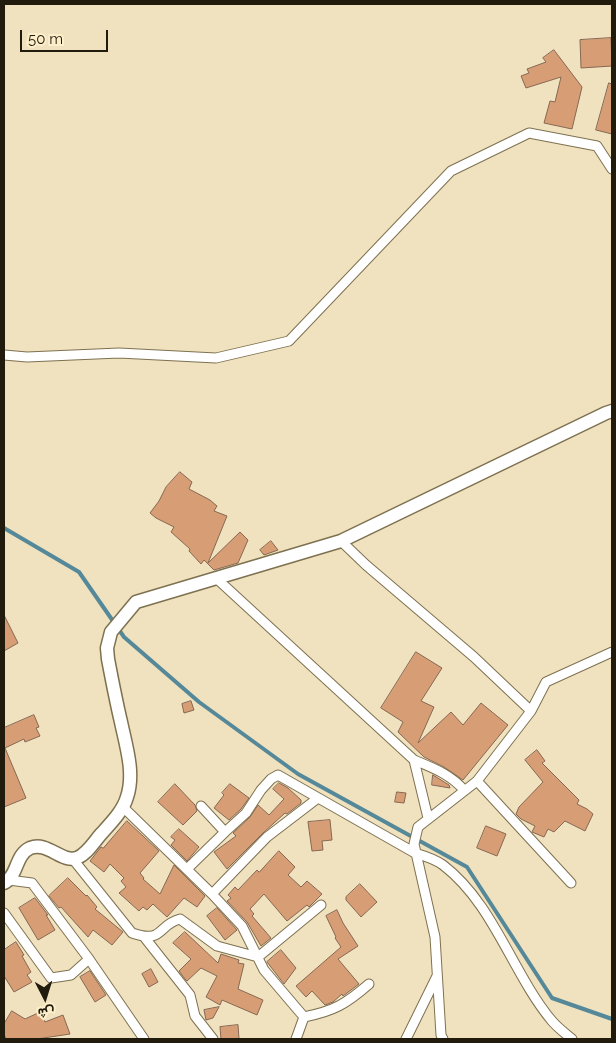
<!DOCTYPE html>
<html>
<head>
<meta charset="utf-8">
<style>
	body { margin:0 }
	#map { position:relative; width:616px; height:1043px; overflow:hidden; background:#f0e2be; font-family:Raleway,Vazirmatn,sans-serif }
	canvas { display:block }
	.frame { position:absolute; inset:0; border:5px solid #211b0e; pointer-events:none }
	.north { position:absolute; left:20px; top:973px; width:50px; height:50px; -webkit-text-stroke:4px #feefcb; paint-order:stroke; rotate:175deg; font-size:14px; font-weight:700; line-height:20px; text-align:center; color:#211b0e }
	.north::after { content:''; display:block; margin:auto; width:18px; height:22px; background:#211b0e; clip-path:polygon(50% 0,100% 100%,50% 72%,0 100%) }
	.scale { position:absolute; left:20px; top:30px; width:88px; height:22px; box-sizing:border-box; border:2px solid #211b0e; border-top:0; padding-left:6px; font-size:15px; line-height:18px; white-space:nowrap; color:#211b0e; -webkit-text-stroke:4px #feefcb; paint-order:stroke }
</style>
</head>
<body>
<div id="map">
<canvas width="616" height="1043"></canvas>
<div class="frame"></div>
<div class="north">ش</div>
<div class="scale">50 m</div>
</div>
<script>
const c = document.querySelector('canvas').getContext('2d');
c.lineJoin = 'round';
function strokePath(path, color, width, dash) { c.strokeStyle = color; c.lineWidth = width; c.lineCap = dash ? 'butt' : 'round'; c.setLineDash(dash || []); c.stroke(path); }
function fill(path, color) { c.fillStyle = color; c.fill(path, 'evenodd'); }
strokePath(new Path2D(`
	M4,528L79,572L124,637L199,702L298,774L467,867L552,998L612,1019`), '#589', 4);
const building = new Path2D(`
	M611,38L612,66L581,68L580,40Z
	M554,50L582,87L572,129L544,123L550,101L555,102L561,77L526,88L521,76L529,73L527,69L546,62L543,58Z
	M609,83L612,84V134L596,130Z
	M180,472L192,482L189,489L210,500L217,506L214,511L227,516L208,563L240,532L248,540L238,563L214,570L204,560L201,564L189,551L190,549L171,532L174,527L156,518L150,513L159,501L166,487Z
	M271,541L278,550L264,555L260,550Z
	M4,615L18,643L4,651Z
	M416,652L442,668L421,701L434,707L418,743L451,712L463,725L481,703L508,725L463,780L444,767L424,757L398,732L403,722L381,708Z
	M191,701L194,710L184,713L182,704Z
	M34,715L39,727L36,728L40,736L25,742L24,739L5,748L26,798L4,807V728Z
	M537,750L545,761L542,763L579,800L577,804L587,809L593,814L585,831L565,821L554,832L548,829L544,837L532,832L535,826L521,819L516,814L519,807L543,782L525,760Z
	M433,775L449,785L450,788L432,785Z
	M279,783L288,788L301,800V803L287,814L285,813L263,833L227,869L214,852L236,836L233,833L250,817L258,805L269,815L284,799L273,789Z
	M175,784L195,805L197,811L183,825L158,802Z
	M230,784L249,798L241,809L229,820L214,808L224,795L222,793Z
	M397,792L406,793L404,803L395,802Z
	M330,820L332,840L322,841L323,850L312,851L308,822Z
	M127,821L159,851L140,873L144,878L143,879L160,894L174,865L205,896L197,907L184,898L167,917L153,904L147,910L143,907L139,911L119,893L126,887L121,881L124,878L110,864L104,872L90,861L101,847L103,848Z
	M486,826L506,834L497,856L477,848Z
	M179,829L199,847L187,861L171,845L175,840L171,837Z
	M279,851L295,867L288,875L301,887L307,881L322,894L309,907L307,905L287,921L264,894L250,909L254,914L252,916L271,938L261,946L247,922L227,901L231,898L228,895L235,887L238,890L257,870L259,872Z
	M68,878L86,896L87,895L97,907L95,909L123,932L112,945L93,930L88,937L61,907L59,908L49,896Z
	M360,884L377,902L361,917L346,900V897Z
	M35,898L48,915H46L55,930L38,940L19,908Z
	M217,908L237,930L225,940L207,916Z
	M337,910L343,923L358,946L338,959L359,984L343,996L342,994L333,1002L325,1005L312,991L306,997L296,986L341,947L335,938L336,937L326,916Z
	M185,932L218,963L221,954L239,960L238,963L244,964L238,989L263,1000L257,1015L222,1000L220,1005L206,997L217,976L201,968L187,981L185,979L179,971L191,959L173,943Z
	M16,942L24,955L22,956L31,972L27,975L32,982L14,992L4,976V950Z
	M281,950L296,968L284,984L267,962Z
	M151,969L158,982L149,987L142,974Z
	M90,971L106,995L95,1002L80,977Z
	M219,1007L213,1018L206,1020L204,1010Z
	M12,1011L25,1019L40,1012L45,1022L63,1015L70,1034L37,1039H6L4,1034V1024Z
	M238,1025L239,1039H221L220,1027Z`);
fill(building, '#d79e76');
strokePath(building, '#866753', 1);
const street = new Path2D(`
	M4,355L27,357L119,353L216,358L289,341L451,171L529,133L597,146L612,169
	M341,541L366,565L474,657L531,711
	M216,578L414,760L428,818
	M414,760C433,768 450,774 464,790
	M477,781L571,883
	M201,806L225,832
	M123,807L212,894L242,926L264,970L304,1017L296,1039
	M72,858L132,933C164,944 157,925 180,919L217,946L258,957L321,905
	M187,869L225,832L246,813L261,790L271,779L278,775L415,853C425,856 435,859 443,865C494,904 512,973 552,1021C558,1028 565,1033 572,1039
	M9,880L32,883L89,959L144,1039
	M212,894L267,837L318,798
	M4,913L51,978L71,975L89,959
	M145,938L190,995L195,1016L213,1039
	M304,1017C334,1011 346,1004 369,984
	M406,1039L437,976
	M443,1039L441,1035L435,937L414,844L418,827L477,781L531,711L546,682L612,652`);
const secondary = new Path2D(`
	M4,883C18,876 15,855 30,848C48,841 61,863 77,858C87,854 94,842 101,834C111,823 123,811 127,797C135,773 126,746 121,722C116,701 112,680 108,659L107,648L111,632L136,602L341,541L606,413L612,411`);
strokePath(street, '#7e7150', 11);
strokePath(secondary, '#7e7150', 15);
strokePath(street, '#fff', 9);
strokePath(secondary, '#fff', 12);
</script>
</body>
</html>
